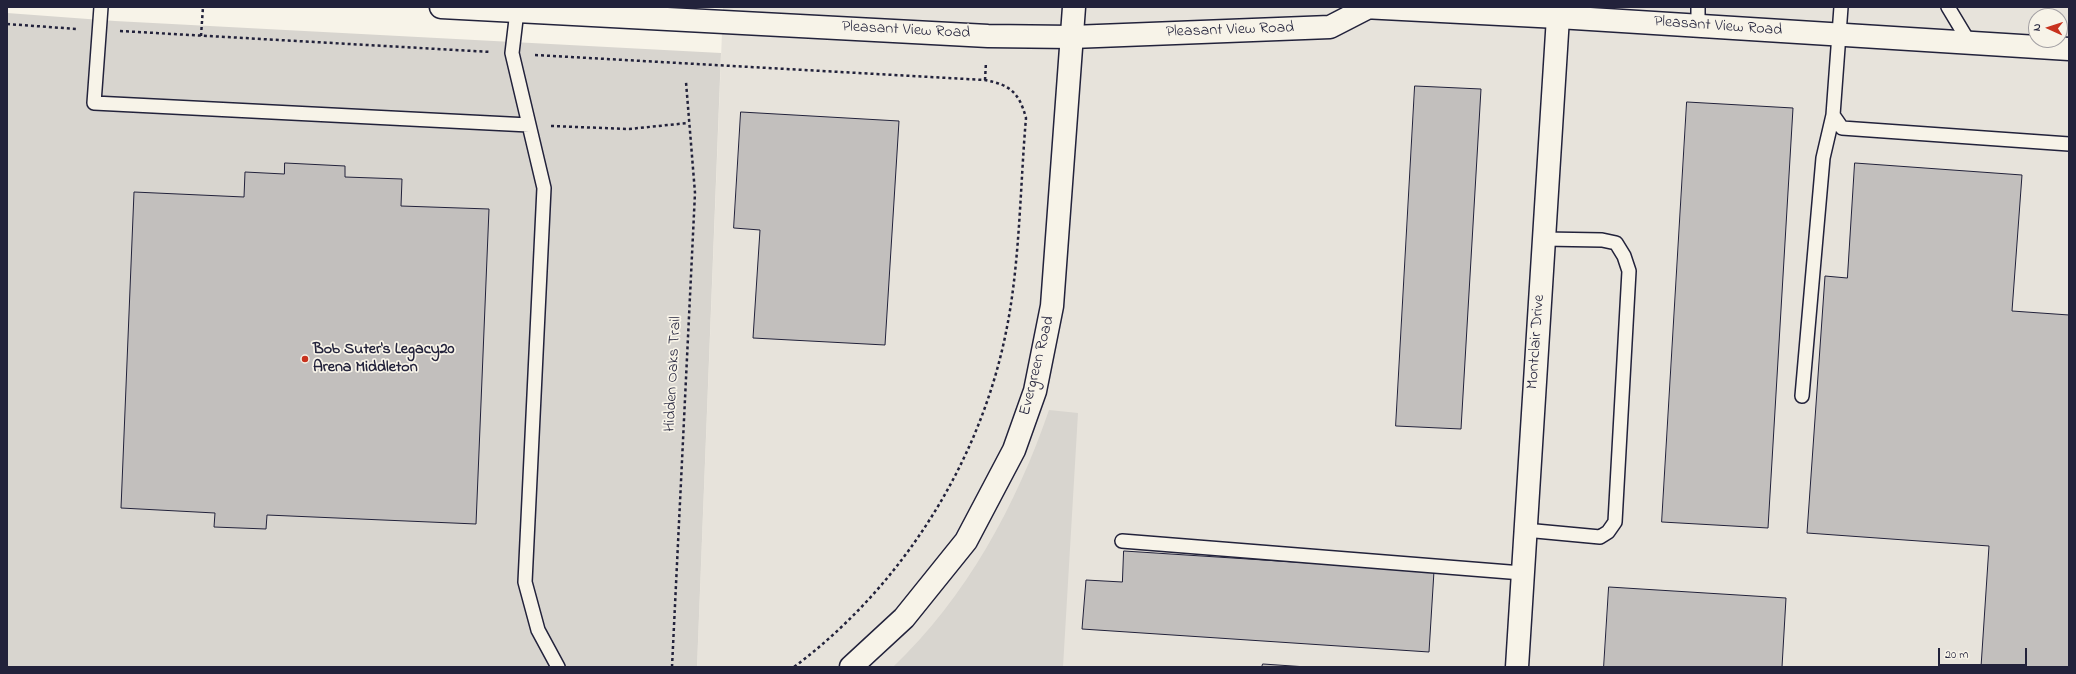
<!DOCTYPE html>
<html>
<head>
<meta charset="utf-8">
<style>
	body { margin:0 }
	#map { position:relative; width:2076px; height:674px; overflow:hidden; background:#f7f3e8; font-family:"Indie Flower",sans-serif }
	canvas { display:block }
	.frame { position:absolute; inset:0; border:8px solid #22223b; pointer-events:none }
	.north { position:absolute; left:2028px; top:8px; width:40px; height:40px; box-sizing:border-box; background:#f7f3e8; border:1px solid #a29fa3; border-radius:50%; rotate:273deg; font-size:11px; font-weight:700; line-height:16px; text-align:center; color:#22223b }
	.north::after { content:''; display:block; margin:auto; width:14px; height:18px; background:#c8321e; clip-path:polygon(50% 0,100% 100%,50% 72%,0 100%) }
	.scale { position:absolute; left:1938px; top:648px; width:89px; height:18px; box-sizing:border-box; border:2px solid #22223b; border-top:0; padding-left:5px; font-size:12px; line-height:14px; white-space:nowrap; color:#22223b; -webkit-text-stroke:3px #f7f3e8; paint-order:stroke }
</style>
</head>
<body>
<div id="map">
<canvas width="2076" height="674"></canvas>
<div class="frame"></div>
<div class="north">N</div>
<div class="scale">20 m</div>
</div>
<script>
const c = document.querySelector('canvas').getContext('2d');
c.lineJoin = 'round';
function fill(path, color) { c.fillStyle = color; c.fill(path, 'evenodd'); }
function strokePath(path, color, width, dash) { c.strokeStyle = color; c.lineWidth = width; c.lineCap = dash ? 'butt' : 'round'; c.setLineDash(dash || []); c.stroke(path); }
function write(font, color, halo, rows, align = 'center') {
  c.font = font + ' "Indie Flower",sans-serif'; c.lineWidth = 3.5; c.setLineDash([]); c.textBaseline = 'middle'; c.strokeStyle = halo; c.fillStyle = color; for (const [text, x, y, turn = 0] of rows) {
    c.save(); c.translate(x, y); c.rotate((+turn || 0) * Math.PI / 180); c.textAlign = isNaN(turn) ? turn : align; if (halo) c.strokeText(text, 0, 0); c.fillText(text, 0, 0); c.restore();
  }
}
fill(new Path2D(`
	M723,7H2069V667H697ZM2036,16H2060V40H2036Z`), '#e7e3db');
fill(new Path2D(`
	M7,13L115,21L721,53L697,667H7Z
	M1049,410L1078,413L1063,667H893C966,598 1017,504 1049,410Z`), '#d8d5cf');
const building = new Path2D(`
	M1415,86L1481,89L1461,429L1396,426Z
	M1687,102L1793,108L1768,528L1662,522Z
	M741,112L899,121L885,345L753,338L760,230L734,228Z
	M285,163L345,166V177L402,179L401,206L489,209L476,524L267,515L266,529L214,527L215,513L121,508L134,192L244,197L245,172L284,174Z
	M1855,163L2022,175L2012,311L2069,315V667H1981L1989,546L1807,533L1825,276L1847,278Z
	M1124,551L1434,571L1429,652L1082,629L1086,580L1122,582Z
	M1609,587L1786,598L1782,667H1604Z
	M1263,664L1307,667H1262Z`);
fill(building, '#c2bfbd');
strokePath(building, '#22223b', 1);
const lane = new Path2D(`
	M101,7L94,103L529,125
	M1841,7L1833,115L1842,128L2069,144
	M1948,7L1969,42
	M517,11L512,53L544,188L525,582L538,630L558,667
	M1698,25V7
	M1802,396L1823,158L1833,115
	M1525,530L1600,537L1608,532L1615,522L1629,271L1624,256L1616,243L1602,240L1544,239
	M1122,541L1522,573`);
const street = new Path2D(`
	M851,667L904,618L966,541L1014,450L1035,391L1052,306L1074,7
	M1517,667L1558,17`);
const secondary = new Path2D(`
	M441,7L988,36L1072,37L1330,27L1367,8
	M1363,7L1558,17L2069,49`);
strokePath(lane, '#22223b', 16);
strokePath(street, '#22223b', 25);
strokePath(secondary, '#22223b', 25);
strokePath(new Path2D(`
	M7,24L77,29
	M120,31L491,52
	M201,36L203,7
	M535,55L985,80C1010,85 1019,92 1026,118C1020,187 1020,264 1006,332C980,463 901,587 794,667
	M985,80L986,62
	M551,126L629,129L688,123
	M672,667L695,193L686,82`), '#22223b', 2.5, [3, 3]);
strokePath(lane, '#f7f3e8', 13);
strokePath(street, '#f7f3e8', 22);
strokePath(secondary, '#f7f3e8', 22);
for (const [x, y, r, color] of [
	[305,359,4,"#c8321e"]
]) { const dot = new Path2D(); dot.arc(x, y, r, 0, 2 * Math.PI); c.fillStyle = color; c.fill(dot); strokePath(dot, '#f7f3e8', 1.5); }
write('16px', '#22223b', '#f7f3e8', [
	["Pleasant View Road",1718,27,4],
	["Pleasant View Road",906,31,3],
	["Pleasant View Road",1230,31,-2],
	["Montclair Drive",1537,342,-86],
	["Evergreen Road",1038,366,-76],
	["Hidden Oaks Trail",674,374,-87]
]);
write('bold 16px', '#22223b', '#f7f3e8', [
	["Bob Suter's Legacy20",313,350],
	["Arena Middleton",313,368]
], 'left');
</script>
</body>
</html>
